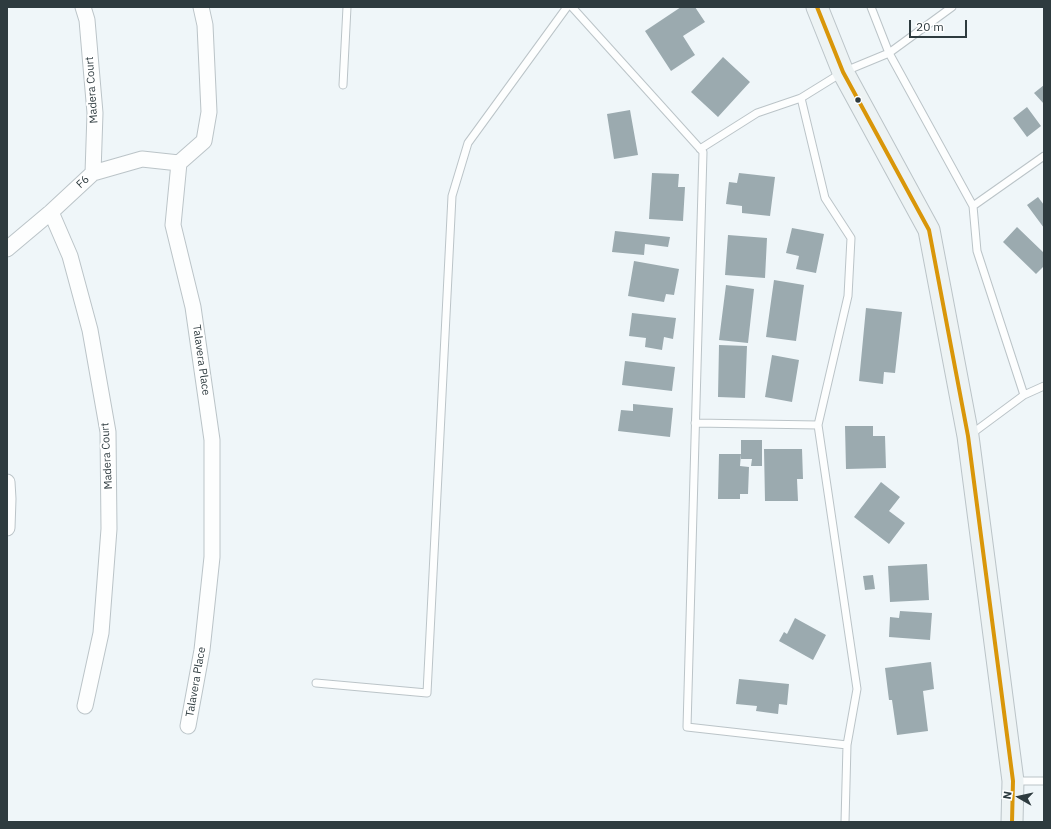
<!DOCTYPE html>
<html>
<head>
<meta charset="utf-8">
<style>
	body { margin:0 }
	#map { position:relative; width:1051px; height:829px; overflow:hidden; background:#eff6f9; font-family:"IBM Plex Sans",sans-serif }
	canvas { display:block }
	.frame { position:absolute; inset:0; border:8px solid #2e3b3f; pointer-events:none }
	.north { position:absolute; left:999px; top:777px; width:40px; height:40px; -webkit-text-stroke:3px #fff; paint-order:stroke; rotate:279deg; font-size:11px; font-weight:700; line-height:16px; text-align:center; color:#2e3b3f }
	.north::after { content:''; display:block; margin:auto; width:14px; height:18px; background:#2e3b3f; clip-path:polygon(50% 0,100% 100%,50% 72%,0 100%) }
	.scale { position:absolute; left:909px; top:20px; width:58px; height:18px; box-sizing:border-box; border:2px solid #2e3b3f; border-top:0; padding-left:5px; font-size:12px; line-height:14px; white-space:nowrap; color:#2e3b3f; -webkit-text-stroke:3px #fff; paint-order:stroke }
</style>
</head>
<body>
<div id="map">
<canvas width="1051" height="829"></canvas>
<div class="frame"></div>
<div class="north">N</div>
<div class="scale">20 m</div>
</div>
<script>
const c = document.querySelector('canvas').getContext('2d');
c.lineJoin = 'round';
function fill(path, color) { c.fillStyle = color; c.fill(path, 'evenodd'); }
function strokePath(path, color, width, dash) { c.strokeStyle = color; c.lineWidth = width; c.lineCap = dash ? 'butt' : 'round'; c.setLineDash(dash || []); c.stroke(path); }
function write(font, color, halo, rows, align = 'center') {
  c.font = font + ' "IBM Plex Sans",sans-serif'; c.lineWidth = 4; c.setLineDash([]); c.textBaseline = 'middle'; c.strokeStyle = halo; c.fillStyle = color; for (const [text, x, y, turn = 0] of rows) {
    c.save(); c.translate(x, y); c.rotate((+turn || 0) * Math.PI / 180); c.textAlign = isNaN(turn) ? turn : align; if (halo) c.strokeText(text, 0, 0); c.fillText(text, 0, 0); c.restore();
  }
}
fill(new Path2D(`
	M681,7H695L705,22L683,36L695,55L671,71L645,31Z
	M723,57L750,82L718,117L691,92Z
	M1044,85V104L1034,93Z
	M1027,107L1041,126L1027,137L1013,118Z
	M630,110L638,155L614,159L607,114Z
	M652,173L679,174L678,187H685L683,221L649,219Z
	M739,173L775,177L770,216L742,213V206L726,204L729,182L737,183Z
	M1038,197L1044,205V228L1027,205Z
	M1017,227L1044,253V266L1036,274L1003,242Z
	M792,228L824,234L816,273L796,269L799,256L786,253Z
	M615,231L670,237L668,247L645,244L644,255L612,252Z
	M728,235L767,238L765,278L725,275Z
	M634,261L679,269L674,295L666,294L664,302L628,296Z
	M774,280L804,285L796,341L766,337Z
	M726,285L754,289L748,343L719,340Z
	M866,308L902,312L895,373L884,372L883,384L859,381Z
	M632,313L676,318L673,339L664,337L662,350L645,347L646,338L629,336Z
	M719,345L747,346L745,398L718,397Z
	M772,355L799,360L792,402L765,397Z
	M625,361L675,367L672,391L622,385Z
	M633,404L673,408L670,437L618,431L621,410L633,411Z
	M845,426H873V436H885L886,468L846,469Z
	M741,440H762V466H751L752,459H741Z
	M764,449H802L803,479H797L798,501H765Z
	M719,454H741L740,466L749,467L748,494H740V499H718Z
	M881,482L900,497L889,511L905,523L889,544L854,517Z
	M927,564L929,600L890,602L888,566Z
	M873,575L875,589L865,590L863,576Z
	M900,611L932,613L930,640L889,637L890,617L899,618Z
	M795,618L826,635L813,660L779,641L784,632L787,634Z
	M931,662L934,689L923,691L928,731L897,735L892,700H889L885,668Z
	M739,679L789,684L787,705L779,704L778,714L756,711L757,706L736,704Z`), '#9baaaf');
const lane = new Path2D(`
	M572,7L703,152L687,727L847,745
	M952,7L889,53L973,206
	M343,85L347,7
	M801,98L825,198L851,238L848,296L818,425L857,689L847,745L845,822
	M700,149L757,113L801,98L843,72L889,53L871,7
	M1024,395L977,251L973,206L1044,156
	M695,423L818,425
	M970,435L1024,395L1044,386
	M316,683L427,693L452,196L468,143L567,7
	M1015,781H1044`);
const street = new Path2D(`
	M83,7L87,20L95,113L93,173
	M51,212L70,256L90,330L108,432L109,529L101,633L85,706
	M7,249L51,212L93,173L142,159L179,163
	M7,482L8,499L7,528
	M188,726L202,650L212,557V440L193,307L173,225L179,163L204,141L209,112L205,25L201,7`);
const secondary = new Path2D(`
	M817,7L843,72L929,230L968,436L1013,781L1012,822`);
strokePath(lane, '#bbc4c8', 9);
strokePath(street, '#bbc4c8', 17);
strokePath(secondary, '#bbc4c8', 23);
strokePath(lane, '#fdfefe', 7);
strokePath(street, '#fdfefe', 15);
strokePath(secondary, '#edf3f4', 21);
strokePath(new Path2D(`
	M817,7L843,72L929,230L968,436L1013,781L1012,822`), '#d99609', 4);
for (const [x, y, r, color] of [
	[858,100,3.5,"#2e3b3f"]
]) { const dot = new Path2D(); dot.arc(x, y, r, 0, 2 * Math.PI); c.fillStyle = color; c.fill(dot); strokePath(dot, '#fff', 1.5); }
write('11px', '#2e3b3f', '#fff', [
	["Madera Court",92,90,-94],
	["F6",83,182,-43],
	["Talavera Place",201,360,82],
	["Madera Court",107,456,-93],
	["Talavera Place",196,682,-80]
]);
</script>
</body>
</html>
